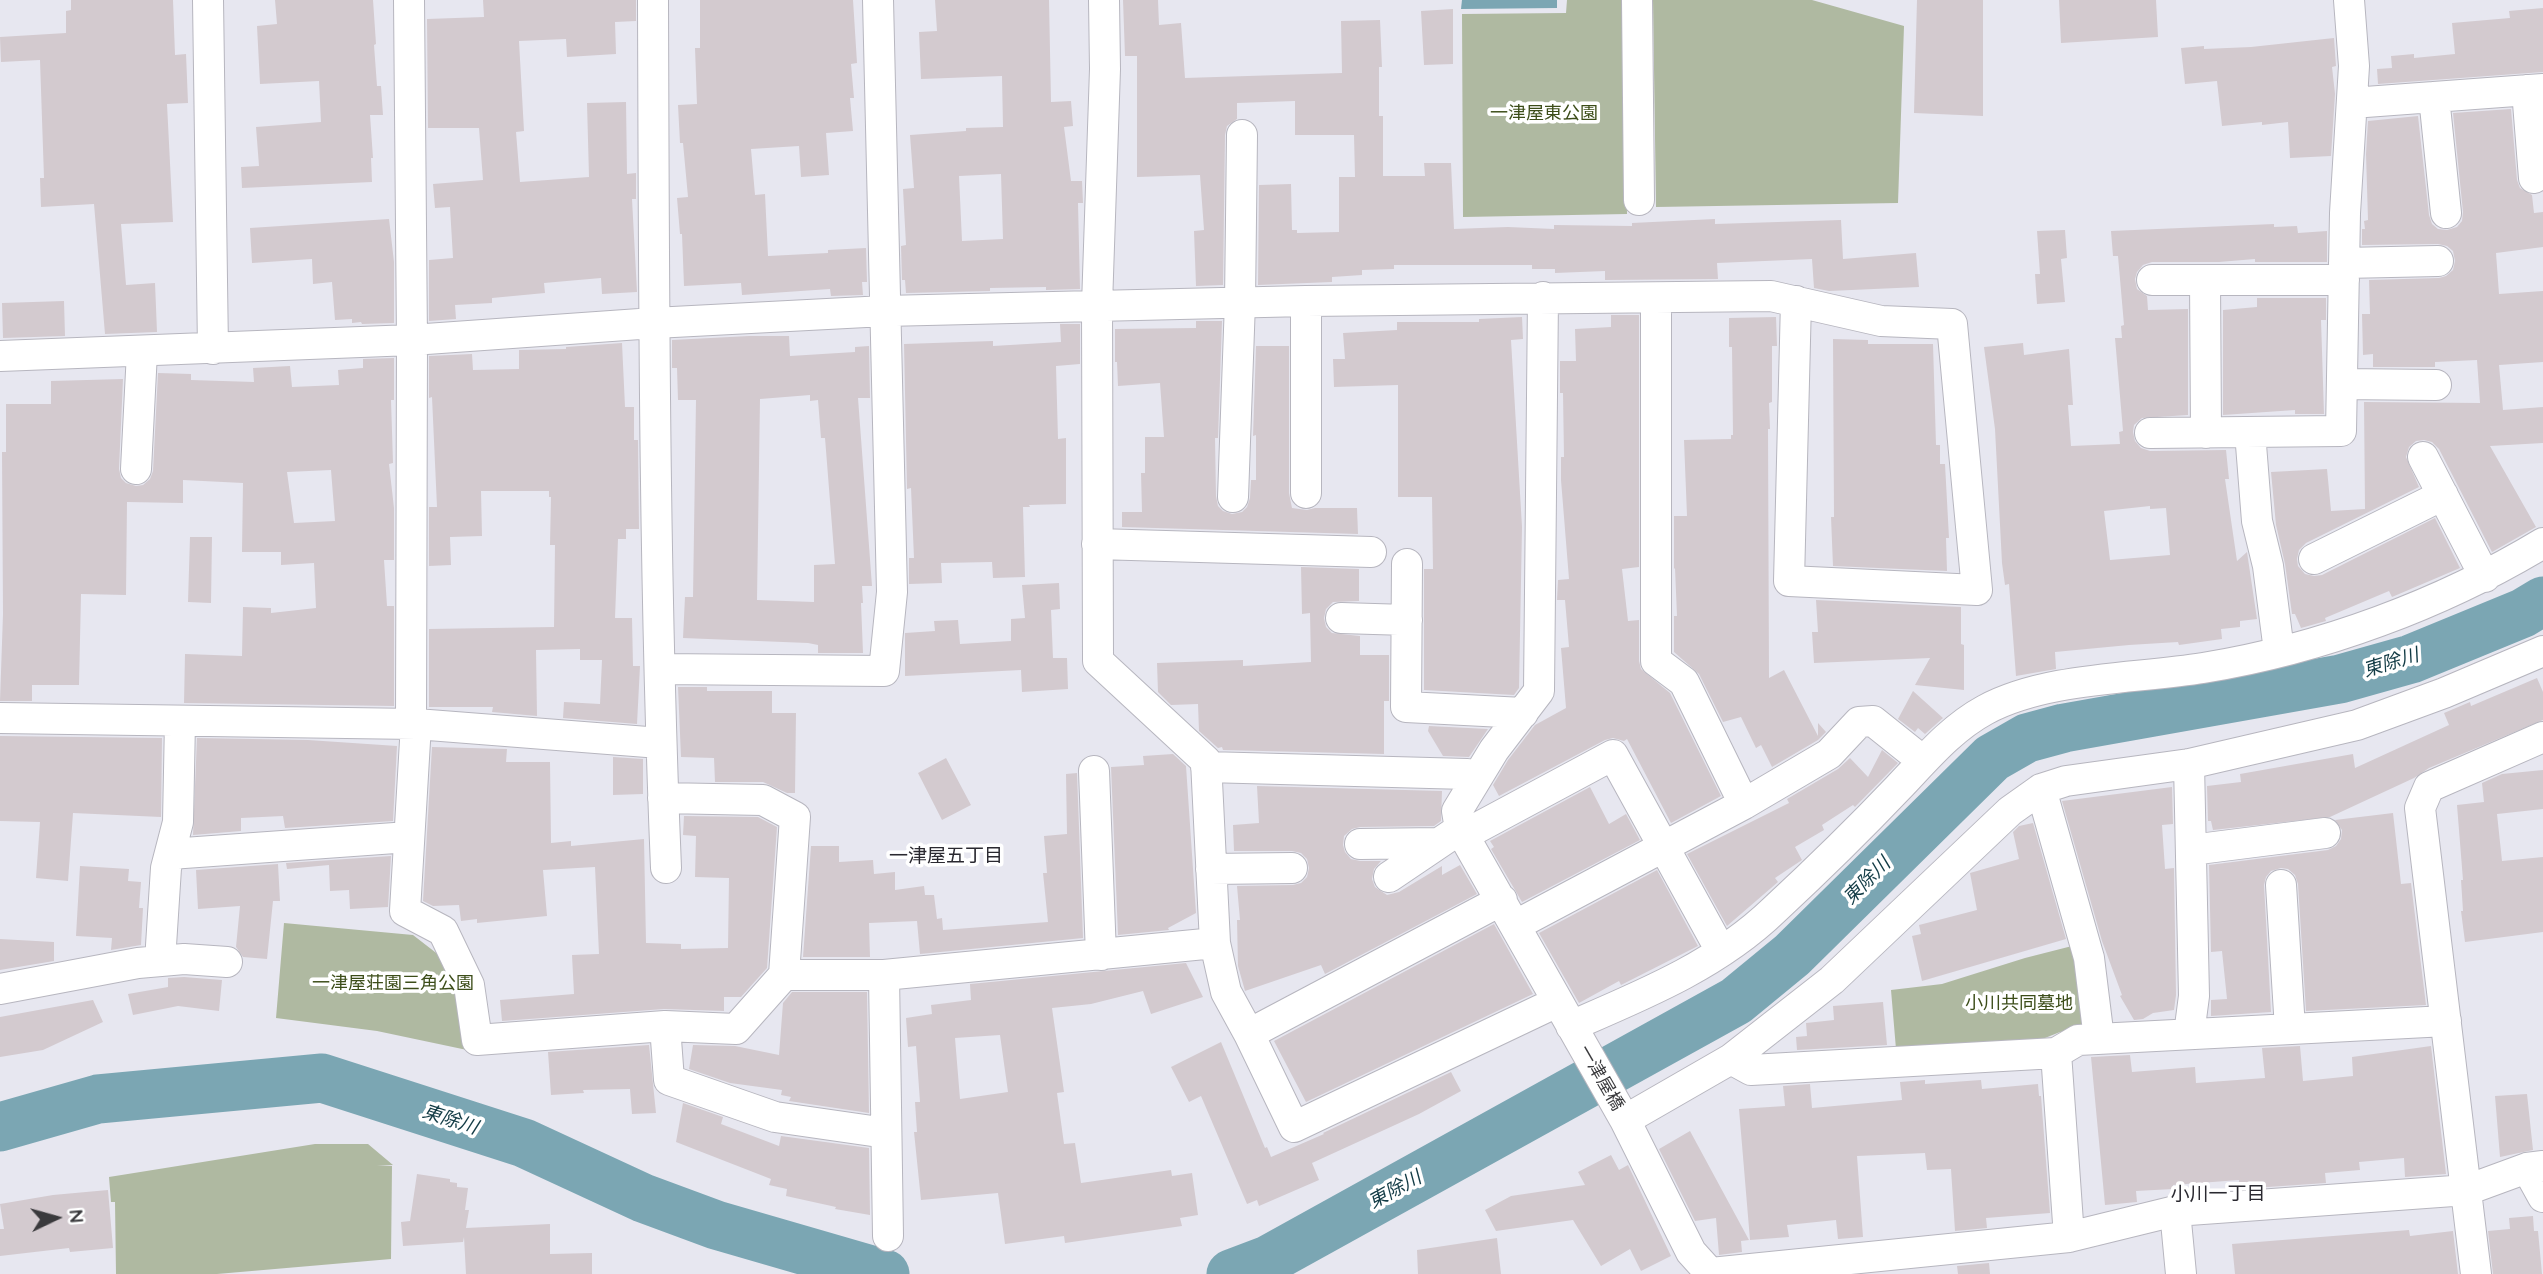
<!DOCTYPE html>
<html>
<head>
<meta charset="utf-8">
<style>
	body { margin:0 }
	#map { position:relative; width:2543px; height:1274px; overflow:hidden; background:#e7e7f0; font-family:Quicksand,sans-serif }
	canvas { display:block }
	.north { position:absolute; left:21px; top:1183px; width:70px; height:70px; -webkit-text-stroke:5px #fff; paint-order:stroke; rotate:85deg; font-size:19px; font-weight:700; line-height:28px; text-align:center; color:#3a3a3d }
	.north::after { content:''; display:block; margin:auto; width:24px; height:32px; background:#3a3a3d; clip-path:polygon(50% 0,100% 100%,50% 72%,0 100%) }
</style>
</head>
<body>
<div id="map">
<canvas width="2543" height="1274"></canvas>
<div class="north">N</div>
</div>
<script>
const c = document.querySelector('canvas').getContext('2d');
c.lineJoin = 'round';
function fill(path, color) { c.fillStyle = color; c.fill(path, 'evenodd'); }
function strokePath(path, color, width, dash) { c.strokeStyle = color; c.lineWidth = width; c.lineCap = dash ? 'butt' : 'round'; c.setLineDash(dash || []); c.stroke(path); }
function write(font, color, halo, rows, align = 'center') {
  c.font = font + ' Quicksand,"Noto Sans JP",sans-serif'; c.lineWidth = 7; c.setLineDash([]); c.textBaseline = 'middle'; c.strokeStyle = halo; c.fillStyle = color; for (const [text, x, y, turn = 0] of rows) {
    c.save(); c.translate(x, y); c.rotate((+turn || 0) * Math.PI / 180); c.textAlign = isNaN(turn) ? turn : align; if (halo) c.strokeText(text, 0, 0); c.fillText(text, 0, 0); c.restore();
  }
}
fill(new Path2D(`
	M1567,0H1624L1627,214L1463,217L1462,14L1566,13Z
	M1653,0H1812L1904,26L1898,203L1656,207Z
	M284,923L413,935L444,959L460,992L467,1050L377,1031L276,1018Z
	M2076,945L2087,1026L2060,1032L2025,1046L1896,1049L1891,990L1942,984L2025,958Z
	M315,1144H368L393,1165L377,1166H392L391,1259L217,1274H116L115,1202H111L109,1177Z`), '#afb9a1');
fill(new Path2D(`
	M1462,0H1557V8L1461,9Z`), '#7ba6b3');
strokePath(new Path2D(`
	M0,1127L98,1099L322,1078L524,1143L643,1198L716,1225L885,1274
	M1231,1274L1268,1260L1736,1001L1792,955L1992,758L2027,738L2064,728L2340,679L2411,659L2523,613L2543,601`), '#7ba6b3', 49);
fill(new Path2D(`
	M71,0H173L175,55L186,54L188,103L167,104L173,222L121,224L126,285L155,283L157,332L105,334L94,204L41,207L40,178H44L40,60L1,62L0,37L66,33V11L71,10Z
	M275,0H373L376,44L374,45L377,86H381L383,115H370L373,158H371L372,182L242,188L241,167L259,166L256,127L321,122L319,81L260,84L257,26L277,24Z
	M483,0H636V21L615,22L616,54L567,57L566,39L519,41L524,131L516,132L520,182L589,177L587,103L626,102L627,174L636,173V199H632L637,292L602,294L601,278L544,283L545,293L492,298V303L455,305L456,319L429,321V260L453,258L450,207L435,208L433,184L483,180L479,128H428L427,19L484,17Z
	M700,0H853L857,63L851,64L854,98H850L853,131L826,133L829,175L801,177L799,146L751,149L755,195L765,194L768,256L828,253V250L866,248L867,282H862L863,295L831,296L830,289L742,295L741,283L684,286L682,234H680L677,198L688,197L683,143H680L678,105L697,104L695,48H700Z
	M935,0H1049L1051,102L1071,101L1073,126L1064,127L1071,181H1082L1083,203H1078L1080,289L1046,290V287L990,288V291L906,293L905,280H902L901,246L906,245L903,189L914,188L910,135L966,131V128L1003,127L1002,76L921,79L919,32L937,31ZM1001,174L1003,239L962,241L959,176Z
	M1123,0H1158L1159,25L1181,23L1185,78L1342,73L1341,21L1380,20L1382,67H1379V116H1383V176H1425L1424,163H1451L1454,229L1508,227L1554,229V225L1632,226V223L1715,219V224L1841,220L1843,259L1916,253L1919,287L1829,291L1814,288L1812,259L1717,263L1718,279L1605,280V271L1555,273V269H1532V265H1394V269L1362,270V275L1332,277V282L1258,285L1259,185L1291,184L1292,230H1297V233L1339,232V177H1355L1354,135H1295V101L1237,103V119L1227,126L1225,135L1223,285L1196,286L1194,231L1204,230L1200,175L1137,177V56H1125Z
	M1917,0H1983V116L1914,113Z
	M2059,0H2156L2158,37L2061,43Z
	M2543,8V72L2378,84L2377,69L2392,68L2391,56L2414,54V58L2455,54L2452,23L2510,18L2509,11Z
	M1453,9V64L1424,65L1421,11Z
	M2334,38L2336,66L2332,67L2335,94L2331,156L2290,158L2288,122L2262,125V122L2222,126L2217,81L2185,84L2181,48L2204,46V49L2251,47Z
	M2511,109L2517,180L2520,188L2532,195L2534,213L2543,212V247L2496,253L2499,294L2543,291V362L2499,365L2503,410L2543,407V443L2490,446L2536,527L2492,552L2439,449L2432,442L2424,440L2416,441L2409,447L2406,457L2419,487L2306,543L2299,550L2297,559L2298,566L2305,574L2314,576L2322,575L2435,518L2460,568L2392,597L2389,591L2325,618L2326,621L2301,628L2295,614H2292L2285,564L2276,525L2271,472L2327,469L2331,511L2365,509L2364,402L2480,403L2477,360L2435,362V367H2373V354L2363,355L2362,314H2370L2369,280L2439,278L2446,276L2453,270L2455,261L2453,251L2447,246L2438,244L2362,245V229H2365L2364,221L2368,220L2366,154L2368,121L2418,116L2429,215L2432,224L2438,229L2447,230L2457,227L2462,221L2463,212L2453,113Z
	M389,219L394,262V323L362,324L361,322L352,323V319L335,320L332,282L313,284L312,259L252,263L250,228Z
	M2274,224V227L2297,226L2298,233L2327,231V262H2255V259L2219,262H2152L2143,265L2137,272L2135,279L2137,289L2147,296L2148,310L2188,309V415L2142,418L2134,425L2133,432L2135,441L2141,448L2150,451L2226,450L2229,479H2225L2237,561L2247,552L2257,619L2240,621V627L2221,629L2222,639L2179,645L2178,642L2129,645L2055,652L2056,669L2016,676L2009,584L2005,585L2002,563L1995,429L1984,347L2023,343L2024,355L2069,349L2073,405H2068L2071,446L2120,444L2119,432L2123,431L2115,338H2122L2121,326L2124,325L2118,256H2113L2111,231ZM2150,506V509L2166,508L2170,555L2110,560L2104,511Z
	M2065,230L2067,258L2061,259L2065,302L2037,304L2035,274H2040L2037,231Z
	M2257,298H2326V320H2321L2324,414H2295V410L2223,415V310L2257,307Z
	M64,301L65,336L3,338L2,303Z
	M1611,315H1639V567L1622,569L1628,621L1639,620V661L1641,669L1670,693L1721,796L1671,823L1627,739L1624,741L1613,738L1605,740L1499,796L1493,785L1508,760L1535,725L1566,708L1561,648L1569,647L1565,600H1557L1558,580L1569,579L1561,480V457H1564L1563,393H1560V361H1576L1575,329L1611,327Z
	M1522,317L1523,339L1511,340L1522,527L1519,688L1514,695L1424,690V569H1433L1432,497H1398V385L1334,387L1333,359H1345L1343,333L1397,330V322H1479V319Z
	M1776,317L1777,346H1772V402L1769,403L1770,429H1768L1769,678L1784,670L1818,736V723L1826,732L1818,740L1772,767L1761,745L1756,748L1741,717L1723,722L1699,674L1674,652V616H1677L1675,568L1674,569V516H1687L1684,440L1731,439V435H1733L1732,347H1729V318Z
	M1196,321H1222L1218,438H1215L1216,496L1218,506L1223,511L1232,514L1242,512L1247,507L1250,498L1251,480H1256V435L1253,436L1256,346H1289V493L1292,508L1307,510L1315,508H1357L1358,534L1122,527V512H1142L1141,473H1145V437H1164L1160,383L1118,386L1117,362H1115V329L1196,328Z
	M1060,324H1080V364L1056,366L1058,439L1066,438V504L1029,505L1030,507H1023L1025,577L993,578L992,562L941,563L942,583L909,584V558H914L911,488L907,489L904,344L993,341V346L1061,342Z
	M749,336H789L790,356L855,352V347L869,346L870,398H858L872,586H862L863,603H861L863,653H818V645L808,643L683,638L685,597H693L696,400H678L677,368H672V340ZM810,395V401L818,400L821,438H825L835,564L814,565V602L757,600L760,399Z
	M1833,339L1868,340V344H1933L1936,445H1940V464H1945L1949,538H1946L1947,571L1833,566L1831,517H1834Z
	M622,343L625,407H634V440H638L639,529H626V539H618L615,618H632L633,666H640L637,724L563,718L564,702L600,704L602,660H580V649L536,650L537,716L492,712L493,707H429V629L554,627L555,545H550L551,497H549V491H481L482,536L450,537L451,565L429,566V507H437L432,397L429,398V356L472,354L473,370L519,369V350L566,349V347Z
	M394,358V400H391L393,463L389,464L394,508V560H384L387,606H394V706L184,703L185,654L242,656L243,607L271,608V613L316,608L314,563L281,565V552H242L243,483L183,480V503L127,502L126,595L81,594L79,685H32V701H0L3,614L2,452H6V404H51V381L123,379L119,469L121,478L126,483L136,486L143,485L150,479L153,471L158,373L191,374V380L254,382L253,368L290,366L292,387L339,385L338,370L363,368V359ZM331,470L335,521L294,523L287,472Z
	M190,537H212L211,603L188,602Z
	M1301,567L1359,569V601L1333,602L1326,609L1324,618L1326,627L1332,633L1360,636V655H1389V701H1384V754L1223,750L1222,747L1218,748L1199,731L1198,704L1171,705L1158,692L1157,663L1243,660V666L1311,662L1310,613L1302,614Z
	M1059,583L1060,609L1051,610L1053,658H1067L1068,689L1022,692L1021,670L905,676V633L935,631L934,621L958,620L960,644L1011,641V619L1025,618L1022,585Z
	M1816,600L1961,607V644L1964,645V690L1915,685L1930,658L1814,663L1812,632H1818Z
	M2537,678L2543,692V720L2429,768L2414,778L2330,817L2213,830L2211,821H2208L2207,786L2241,782L2240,774L2353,754L2355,768L2449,725L2444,713L2470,702L2471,706Z
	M678,687H707V691H772V713H796L795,793H787L763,782H715L714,758L681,757Z
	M1913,691L1943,718L1925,734L1918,728L1915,732L1898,719Z
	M1429,726L1488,729L1469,757L1443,756L1428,731Z
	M0,736L162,738L161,817L73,813L68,881L36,878L40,822L0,821Z
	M197,738L308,740L397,746L393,821L285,828L283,816L241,818V831L193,835Z
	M432,747L507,749L506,762H550L551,843L571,841V846L644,839L646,943L681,944V949L728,948L729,878L695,877L696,836L683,835L684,816L758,817L777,827L767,968L741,997H724V1011L664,1009L502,1021L500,1000L574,994L572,955L599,954L595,867L543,870L547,916L477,923V919L461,921L459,905L433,906L423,901Z
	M1882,750L1898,763L1855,807L1853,805L1822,825L1824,830L1795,847L1802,860L1775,878L1778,882L1727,926L1687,854L1789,803L1787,799L1838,769L1850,758L1868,777Z
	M1173,754L1186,766L1196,913L1168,928L1169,930L1118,935L1111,767L1144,765L1143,756Z
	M613,757L643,759V794L613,795Z
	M946,758L971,805L942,820L918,773Z
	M2543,770V809L2497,814L2502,861L2543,857V932L2465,942L2461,911H2463L2461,880H2463L2457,805L2484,802L2482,783L2502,774Z
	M1077,773L1083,938L920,954L917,921L869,923L870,957H803L811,846H839V862L873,860L874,874L895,872V890L924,886L925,895H934L937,919L942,918L943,930L1048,922L1043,873H1047L1044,836L1067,834L1066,774Z
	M1257,786L1442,791L1441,821L1434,826L1360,827L1352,829L1344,836L1343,845L1345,852L1351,859L1360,861H1381L1374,869L1372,879L1375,887L1387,895L1399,892L1442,866V875L1460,865L1477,894L1325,974L1321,965L1245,991L1238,966L1237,920H1240L1237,886L1293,885L1301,883L1307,877L1309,868L1307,859L1301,853L1292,851H1234L1233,825L1259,823Z
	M1590,787L1609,824L1626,814L1640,840L1522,902L1491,849L1494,847L1490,841Z
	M2172,787L2173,824L2162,825L2165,869L2174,868L2176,995L2174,1010L2153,1013L2143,1019L2134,1020L2120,996L2122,995L2102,941L2062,801Z
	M2393,813L2401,884L2411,883L2426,1005L2306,1011L2298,884L2295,875L2288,869L2281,868L2271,871L2266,877L2264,885L2271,1012L2211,1016V1000L2227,999L2222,951L2211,952L2209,865L2328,850L2336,846L2341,839L2342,830L2335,820Z
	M2033,823L2066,939L1922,981L1912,936L1921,934L1919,925L1977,910L1970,873L2019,859L2013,832L2019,826Z
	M391,856L388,907L350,909L349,890L330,891L329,865L287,869L286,863Z
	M278,864L280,901H273L267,959L243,957L236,947L240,906L198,909L196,870Z
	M80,866L129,869L128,881L141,882L139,908H143L141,945L111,950L112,938L76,936Z
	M1657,870L1698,946L1621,985L1619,981L1579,1003L1539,933Z
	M1494,924L1533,994L1306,1102L1274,1041Z
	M0,939L54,942V961L0,970Z
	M1186,963L1203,997L1151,1014L1143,991L1091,1004L1052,1008L1064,1092L1057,1093L1064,1144L1075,1143L1081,1183L1171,1170L1172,1176L1192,1173L1198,1215L1180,1218L1182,1226L1065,1243L1064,1236L1005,1244L998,1193L921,1200L914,1132H917L915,1102H920L916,1046L908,1047L906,1018L932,1014L931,1005L971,1000L970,984ZM1000,1035L1008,1092L960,1099L955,1038Z
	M184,977L222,980L219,1011L178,1006L133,1015L128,994L168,987V978Z
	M792,992H867L869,1113L789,1101L791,1097L781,1095L782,1090L730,1083L689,1069L693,1045L735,1046L779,1055L783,1003Z
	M93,1000L103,1022L43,1050L0,1057V1017Z
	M1883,1002L1887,1045L1797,1050L1796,1037L1807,1036L1806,1023L1834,1020L1833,1006Z
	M1221,1042L1265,1148L1267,1147L1271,1157L1324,1134L1323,1133L1451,1072L1461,1091L1419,1114L1312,1163L1319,1180L1259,1206L1257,1200L1247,1204L1201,1096L1189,1102L1171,1067Z
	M649,1045L656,1113L632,1114L630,1089L583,1090L584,1093L551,1095L548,1052Z
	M2300,1046L2303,1081L2353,1076L2352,1057L2431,1046L2446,1174L2405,1177L2404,1158L2359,1162L2360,1170L2325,1173L2326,1183L2239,1189V1180L2173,1185V1189L2136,1191L2137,1202L2105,1205L2091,1057L2130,1055L2132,1072L2195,1067L2196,1083L2265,1078L2262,1048Z
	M1925,1080V1084L1981,1080L1982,1089L2038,1084L2039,1096H2041L2050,1213L1986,1218L1987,1228L1955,1231L1951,1169L1927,1170L1925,1153L1857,1156L1863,1237L1838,1239L1836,1220L1787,1225L1789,1237L1750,1240L1739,1109L1785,1106L1783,1086L1810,1084L1812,1108L1902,1100L1900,1082Z
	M2527,1094L2533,1150L2500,1157L2495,1096Z
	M683,1103L723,1117L721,1124L779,1146L781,1136L869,1148L870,1215L835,1209L836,1207L786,1196L787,1189L769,1185L771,1179L676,1142Z
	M1690,1131L1749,1240L1741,1241L1742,1252L1719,1255L1716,1218L1695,1221L1659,1149Z
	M1611,1155L1619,1170L1628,1165L1671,1256L1641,1271L1630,1249L1601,1266L1573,1220L1496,1231L1485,1210L1511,1196L1585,1185L1578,1172Z
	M417,1174L450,1179V1182L457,1183V1187L468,1188L465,1210H469L466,1228L550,1224V1254L592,1253V1274H466L464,1237L463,1242L403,1246L401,1222L410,1221Z
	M108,1190L113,1248L70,1252L69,1248L0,1256V1229H4L0,1204L53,1195Z
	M2533,1216L2534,1231H2538L2542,1274H2493L2488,1231L2510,1229L2509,1218Z
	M2409,1230L2410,1236L2453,1231L2458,1274H2235L2232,1244Z
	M1497,1238L1501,1274H1418L1417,1250Z
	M1989,1263L1990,1274H1958L1957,1266Z`), '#d3cacf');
const street = new Path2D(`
	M208,0L213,349
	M409,0L412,340L411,724
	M653,0C654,289 654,579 666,868
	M1104,0L1105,69L1097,305L1098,661L1206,761L1215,943L1226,992L1249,1034L1294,1127L1557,1002
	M1637,0L1639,200
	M2527,90L2534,178
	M2434,97L2446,213
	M2352,103L2543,89
	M2344,263L2438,261
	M2152,280H2344
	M2205,280L2206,433
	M1543,297L1539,691L1494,750L1457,811L1460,829L1625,1120L1691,1252L1711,1274
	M1656,299V661L1684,682L1744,804
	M0,356L412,340L654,323L885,311L1306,301L1771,296L1881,321L1952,324L1977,590L1789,581L1796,301
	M2342,384L2436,385
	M2250,432L2257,521L2268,566L2279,651
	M2150,433L2341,431L2345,213L2354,66L2349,0
	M2423,457L2485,577
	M136,469L142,352
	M1306,493V301
	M1233,497L1240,302L1242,135
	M1097,544L1371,552
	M2314,559L2443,495
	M1407,564L1406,707L1523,713
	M1341,618L1407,620
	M660,669L884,671L892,592L878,0
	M0,718L416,724L660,743
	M416,724L405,911L443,931L469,985L477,1040L665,1026L736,1029L784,975L795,817L763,800L663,798
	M2189,764L2194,996L2189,1034
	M1206,767L1467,774
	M1094,771L1101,955
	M2041,789L2089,958L2099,1039
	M1464,835L1613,755L1721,951
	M1360,844L1439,843
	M2191,850L2325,833
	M170,854L409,837
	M1211,869L1292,868
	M1389,877L1460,829
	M2281,885L2290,1029
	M1516,925L1744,804L1829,754L1859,722L1873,721L1923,761
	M160,961L166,868L178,822L180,721
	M784,975H884L1215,943
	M884,975L888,1236
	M0,989L138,963L184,959L227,962
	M665,1026L669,1080L775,1117L886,1133
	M1571,1026C1643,995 1717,965 1774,910C1816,871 1858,830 1898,788C1925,760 1950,729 1985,710C2046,677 2135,679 2203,668C2321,649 2442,604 2543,543
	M1249,1034L1502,900
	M2056,1053L2069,1237
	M1731,1059L1751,1070L2056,1053L2078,1040L2446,1021
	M1625,1120L1731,1059L1832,980L2010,811L2041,789L2066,781L2189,764L2357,725L2444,693L2543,651
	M2527,1168L2543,1197
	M2175,1211L2181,1274
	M1711,1273L2069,1237L2175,1211L2467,1190L2527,1168L2543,1166
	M2476,1274L2420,808L2429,787L2543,737`);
strokePath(street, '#b7b6bf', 32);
strokePath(street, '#fff', 30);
write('18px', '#3c4d19', '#fff', [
	["一津屋東公園",1544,114],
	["一津屋荘園三角公園",393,984],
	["小川共同墓地",2019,1004]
]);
write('18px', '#3a3a3d', '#fff', [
	["一津屋橋",1601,1078,60]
]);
write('italic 19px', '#123b45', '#fff', [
	["東除川",2391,663,-17],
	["東除川",1867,881,-45],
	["東除川",450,1120,18],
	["東除川",1395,1190,-29]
]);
write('19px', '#2a2930', '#fff', [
	["一津屋五丁目",946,856],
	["小川一丁目",2218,1194]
]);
</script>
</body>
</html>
